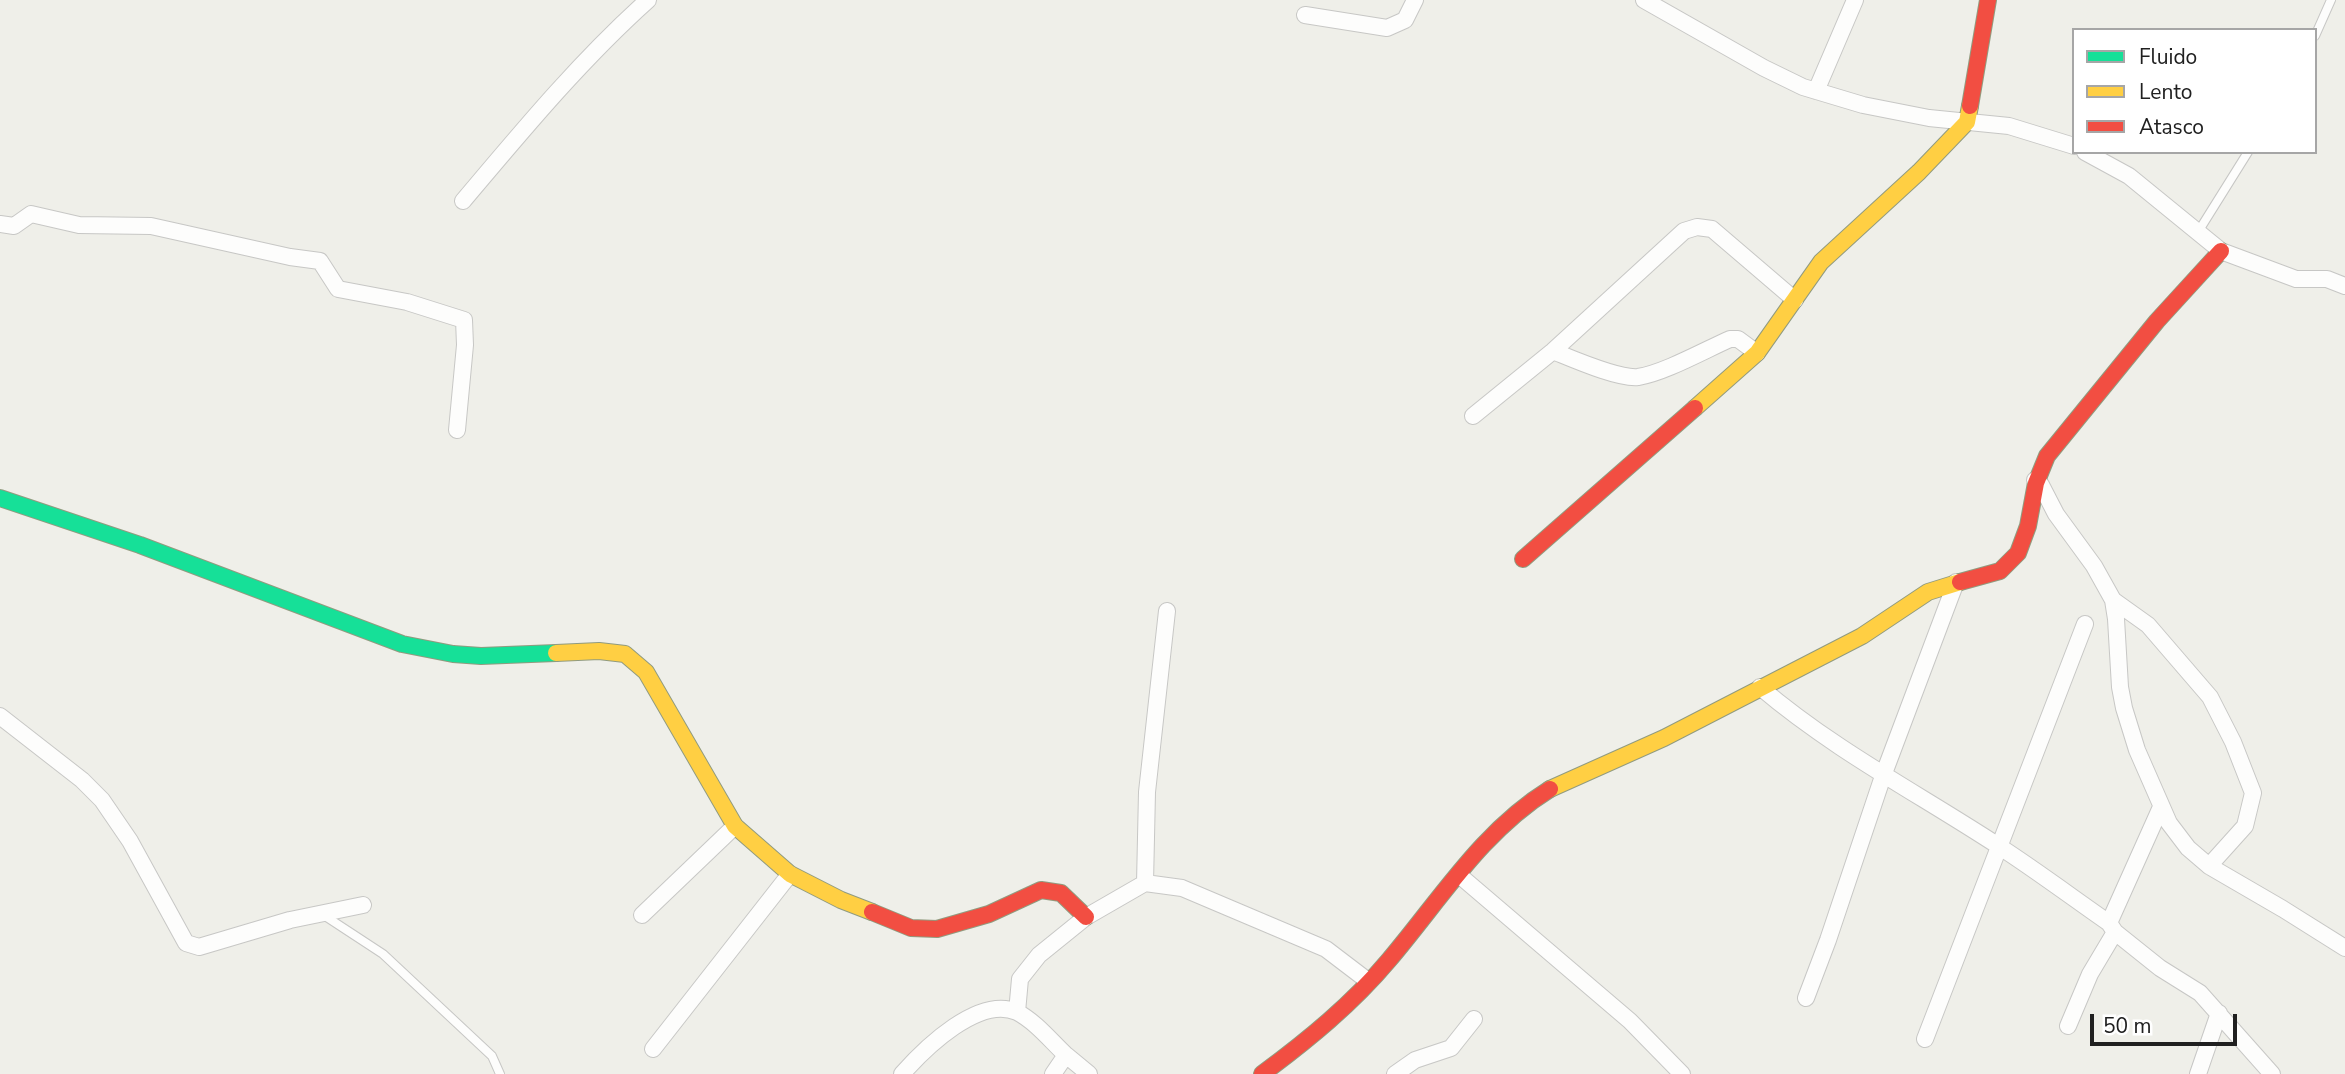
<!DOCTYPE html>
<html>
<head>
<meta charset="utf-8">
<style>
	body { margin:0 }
	#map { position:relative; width:2345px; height:1074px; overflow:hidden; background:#efefe9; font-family:"Nunito Sans",sans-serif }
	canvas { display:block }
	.legend { position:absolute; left:2072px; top:28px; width:245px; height:126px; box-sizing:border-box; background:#fff; border:2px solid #a6a6a6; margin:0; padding:9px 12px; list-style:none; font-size:21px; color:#202020 }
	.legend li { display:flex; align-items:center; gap:14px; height:35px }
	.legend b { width:35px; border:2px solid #a6a6a6 }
	.scale { position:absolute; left:2090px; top:1014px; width:147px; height:32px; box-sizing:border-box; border:4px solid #202020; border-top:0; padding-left:9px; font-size:21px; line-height:24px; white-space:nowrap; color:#202020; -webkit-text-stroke:5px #fff; paint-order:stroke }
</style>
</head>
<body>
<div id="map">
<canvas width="2345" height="1074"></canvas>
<ul class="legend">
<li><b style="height:9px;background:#16e098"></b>Fluido</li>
<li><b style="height:9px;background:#ffcf43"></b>Lento</li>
<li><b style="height:9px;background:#f24e42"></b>Atasco</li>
</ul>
<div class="scale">50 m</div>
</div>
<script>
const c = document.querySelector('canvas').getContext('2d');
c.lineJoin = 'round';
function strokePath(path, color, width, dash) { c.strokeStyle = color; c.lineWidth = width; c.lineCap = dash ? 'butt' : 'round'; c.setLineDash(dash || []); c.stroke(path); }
const lane = new Path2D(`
	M2315,36L2331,0
	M2198,232L2248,152
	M322,914L383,954L492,1056L500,1074`);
const street = new Path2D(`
	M1644,0L1764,68L1803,87L1863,105L1929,118L2009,126L2074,146
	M1305,15L1387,28L1405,20L1415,0
	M1816,91L1855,0
	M2085,152L2129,176L2221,251L2296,279H2327L2345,286
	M463,201C522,131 580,61 648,0
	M0,224L14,226L31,214L79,225L151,226L290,257L320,261L338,289L407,302L464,320L465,345L457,430
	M1553,351C1573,359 1618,379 1638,377C1664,373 1705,350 1730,339H1738L1757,353
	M1473,416L1553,351L1684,231L1697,227L1712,229L1795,300
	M2035,480L2041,485L2056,514L2094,566L2113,600L2116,619L2120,687L2124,708L2137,750L2169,823L2188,848L2209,866L2283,909L2345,948
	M2113,600L2148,625L2210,697L2233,742L2253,793L2245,826L2209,866
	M1760,687C1834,750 1919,794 2000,847C2037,871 2073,898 2109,923L2115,932L2160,968L2200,993L2272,1074
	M0,716L82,780L102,800L130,841L186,943L199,947L290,920L363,905
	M1459,875L1630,1021L1682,1074
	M1145,883L1147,792L1167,611
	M642,915L735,826
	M2109,923L2161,807
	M1806,998L1828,940L1883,776L1956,582
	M1017,1012L1020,979L1039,955L1086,917L1145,883L1182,888L1326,949L1368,981
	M2068,1026L2090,974L2115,932
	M1925,1039L2085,624
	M653,1049L790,874
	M1066,1055L1089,1074
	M902,1074C925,1048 979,995 1017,1012C1036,1022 1051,1041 1066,1055L1053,1074
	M1395,1074L1415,1060L1451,1048L1474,1019
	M2198,1074L2219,1013`);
const fast = new Path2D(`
	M0,498L140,545L402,644L453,654L481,656L556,653`);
const slow = new Path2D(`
	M1695,408L1757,353L1821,262L1919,172L1967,122L1970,106
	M556,653L599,651L625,654L646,672L735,826L790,874L841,900L872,912
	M1550,789L1664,738L1862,636L1928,592L1960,582`);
const jam = new Path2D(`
	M1970,106L1988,0
	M1523,559L1695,408
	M1960,582L2000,571L2018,553L2028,526L2036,483L2047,456L2157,321L2221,251
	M872,912L911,928L937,929L989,914L1041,890L1061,893L1086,917
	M1262,1074C1308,1040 1352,1004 1389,960C1440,900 1482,831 1550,789`);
strokePath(lane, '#c7c7c5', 10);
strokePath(street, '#c7c7c5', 18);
strokePath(fast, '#919b7f', 18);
strokePath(slow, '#919b7f', 18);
strokePath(jam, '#919b7f', 18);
strokePath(lane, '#fdfdfc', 8);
strokePath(street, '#fdfdfc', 16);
strokePath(fast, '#16e098', 16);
strokePath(slow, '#ffcf43', 16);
strokePath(jam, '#f24e42', 16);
</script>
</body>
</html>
